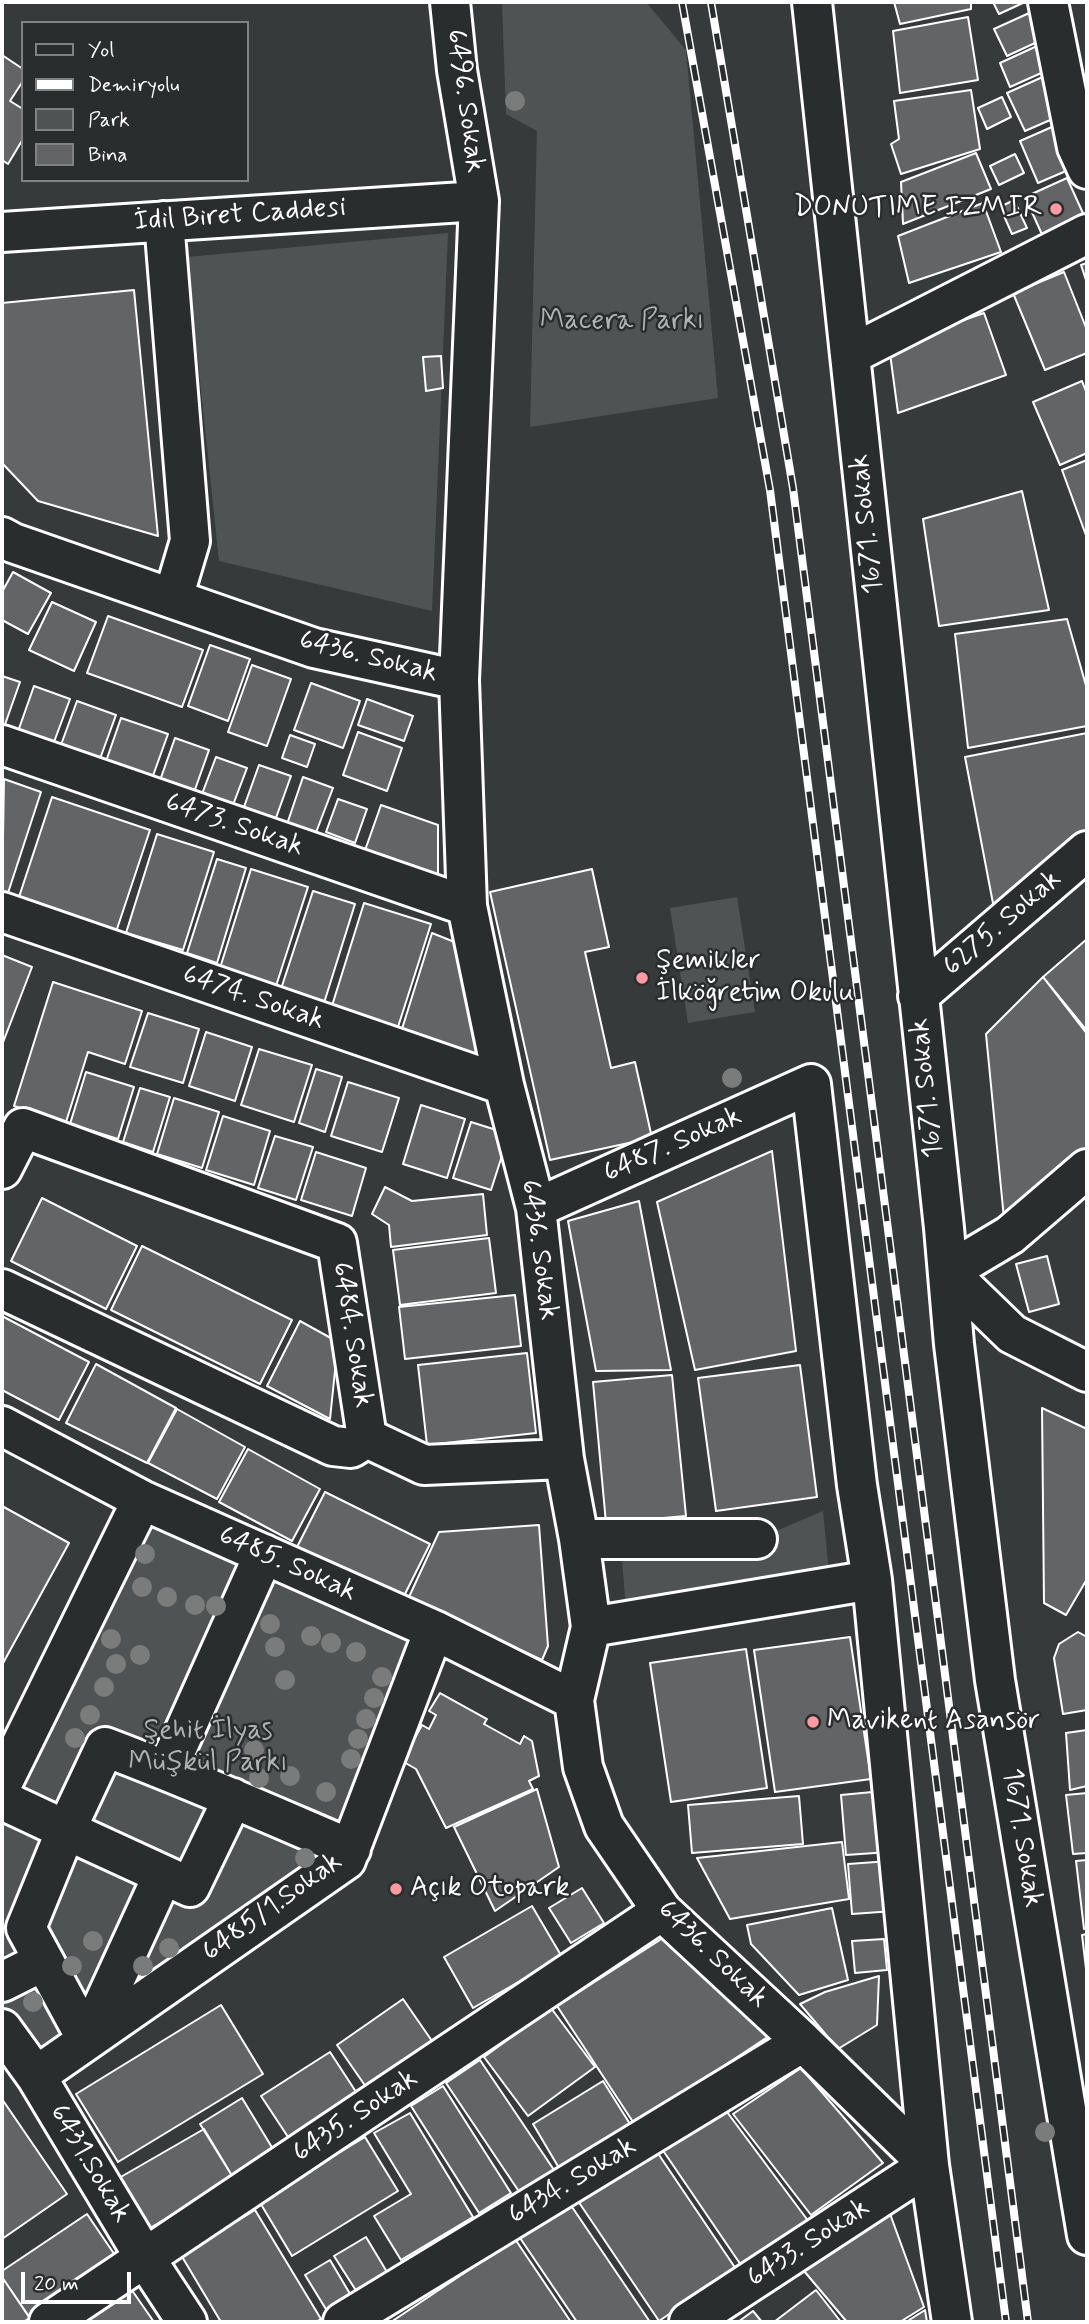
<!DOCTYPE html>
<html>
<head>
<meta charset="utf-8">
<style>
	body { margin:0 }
	#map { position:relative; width:1089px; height:2324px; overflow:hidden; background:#373a3b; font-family:Mynerve,sans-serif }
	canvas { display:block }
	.frame { position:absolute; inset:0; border:4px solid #fff; pointer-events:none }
	.legend { position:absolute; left:21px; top:21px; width:228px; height:161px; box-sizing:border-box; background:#2a2d2e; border:2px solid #7f8182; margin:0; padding:9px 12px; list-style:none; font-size:21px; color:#fff }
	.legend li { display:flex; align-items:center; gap:14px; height:35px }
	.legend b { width:35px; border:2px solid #7f8182 }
	.scale { position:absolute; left:21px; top:2272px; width:110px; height:32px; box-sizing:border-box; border:4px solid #fff; border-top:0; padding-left:9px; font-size:21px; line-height:24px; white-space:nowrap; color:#fff; -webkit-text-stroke:5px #2a2d2e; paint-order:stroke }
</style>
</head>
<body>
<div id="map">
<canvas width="1089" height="2324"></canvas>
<div class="frame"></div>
<ul class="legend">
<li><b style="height:9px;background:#2a2d2e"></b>Yol</li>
<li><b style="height:9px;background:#fff"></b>Demiryolu</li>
<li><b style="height:19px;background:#505354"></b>Park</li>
<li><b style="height:19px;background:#636465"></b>Bina</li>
</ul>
<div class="scale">20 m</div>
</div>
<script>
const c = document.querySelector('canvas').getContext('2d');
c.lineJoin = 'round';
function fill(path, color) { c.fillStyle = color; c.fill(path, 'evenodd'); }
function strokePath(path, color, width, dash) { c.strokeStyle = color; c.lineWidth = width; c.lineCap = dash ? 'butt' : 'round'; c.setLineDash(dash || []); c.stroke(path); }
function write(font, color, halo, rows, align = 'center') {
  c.font = font + ' Mynerve,sans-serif'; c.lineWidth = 5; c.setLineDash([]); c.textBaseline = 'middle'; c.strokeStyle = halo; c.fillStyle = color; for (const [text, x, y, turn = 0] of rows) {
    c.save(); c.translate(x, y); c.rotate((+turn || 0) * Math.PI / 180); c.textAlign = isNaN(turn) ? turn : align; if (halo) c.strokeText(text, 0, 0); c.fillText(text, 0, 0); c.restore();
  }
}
fill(new Path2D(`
	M502,2H646L686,50L718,398L530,427L537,131L506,114Z
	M448,233L432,611L219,561L187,257Z
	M737,897L755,1012L688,1023L670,908Z
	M142,1500L434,1630L346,1860L36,2076L2,2029V1784Z
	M823,1511L829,1573L626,1608L621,1549L757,1539Z`), '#505354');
const building = new Path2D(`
	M894,2H971V9L900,24Z
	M993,2H1025L999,14Z
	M1038,9L1050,36L1007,56L994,29Z
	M968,17L978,80L900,93L893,31Z
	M1037,46L1048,70L1010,87L1000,63Z
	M2,55L23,69V81L10,101L23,109V139L8,164L2,160Z
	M1047,75L1064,114L1025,131L1007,93Z
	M971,90L980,149L901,174L891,144L899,139L894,101Z
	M1002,97L1011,117L987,129L978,108Z
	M1061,123L1080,165L1038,183L1020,141Z
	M976,153L991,189L903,224L901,182Z
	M1015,154L1024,173L999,185L990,166Z
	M1067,178L1087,222L1045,241L1025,197Z
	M1014,200L1027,228L1012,234L1000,207Z
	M983,203L1001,252L909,283L898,236Z
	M1087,263V283L1081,265Z
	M1064,272L1087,330V353L1045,370L1013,293Z
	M134,290L158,536L38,501L2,463V303Z
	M984,313L1006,375L898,413L889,346Z
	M441,356L443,388L426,391L423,357Z
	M1082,381L1087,394V453L1060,465L1033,402Z
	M1087,460V538L1062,470Z
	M1022,491L1049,610L939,626L923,519Z
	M13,572L51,593L28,634L2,620V592Z
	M52,602L96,622L74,671L29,650Z
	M108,616L203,650L182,707L87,673Z
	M1067,619L1087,689V726L968,748L955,634Z
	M210,645L250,659L228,721L188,706Z
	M252,665L291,679L267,746L228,732Z
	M2,676L20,682L2,733Z
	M311,683L360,701L343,748L294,730Z
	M34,686L70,699L51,750L16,737Z
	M367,699L413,716L404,741L358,725Z
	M77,701L116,715L97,767L58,753Z
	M121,718L168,734L150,784L104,767Z
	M358,732L402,748L387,791L343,775Z
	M1087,733V846L996,919L965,757Z
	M290,735L315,744L307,767L282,758Z
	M175,738L209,750L192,798L158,786Z
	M216,757L247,768L233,805L202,794Z
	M259,765L291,776L272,829L240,818Z
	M303,777L333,788L312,843L284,833Z
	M4,779L41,792L6,899L2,897Z
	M52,797L150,830L116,932L18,900Z
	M338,799L367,809L355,843L326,832Z
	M381,805L438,825V886L363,856Z
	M157,834L214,852L183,950L126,933Z
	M217,859L246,868L217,963L187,953Z
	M251,869L308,887L276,986L220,968Z
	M592,869L609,947L585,952L611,1068L635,1062L652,1138L550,1160L490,892Z
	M313,891L355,904L324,1003L281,989Z
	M364,903L431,924L397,1030L331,1009Z
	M432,933L457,943L481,1063L401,1032Z
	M1087,939V1031L1043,977Z
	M2,955L32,967L2,1045Z
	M1043,977L1087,1034V1159L1005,1229L986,1034Z
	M53,982L142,1011L125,1064L88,1052L66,1122L14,1106Z
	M148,1013L199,1029L183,1083L130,1067Z
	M206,1032L252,1047L235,1101L189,1086Z
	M259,1049L312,1065L294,1122L241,1105Z
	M316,1069L342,1077L325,1132L299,1123Z
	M86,1072L134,1087L118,1139L70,1124Z
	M348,1082L399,1098L382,1152L331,1136Z
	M140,1088L170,1097L153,1152L123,1142Z
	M174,1098L219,1112L202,1168L157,1154Z
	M421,1105L465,1119L447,1178L403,1164Z
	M223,1116L270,1131L254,1185L206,1170Z
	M471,1122L509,1134L491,1190L453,1178Z
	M275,1136L313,1147L296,1200L258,1188Z
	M772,1151L796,1351L695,1370L657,1202Z
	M316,1152L366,1168L352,1216L301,1200Z
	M385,1187L412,1201L483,1194L487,1235L391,1247L389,1225L372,1214Z
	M42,1198L137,1246L106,1309L11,1261Z
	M639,1201L671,1370L596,1371L568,1221Z
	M489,1238L496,1293L400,1305L393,1250Z
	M142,1246L292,1320L260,1384L111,1310Z
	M1047,1256L1059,1304L1029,1312L1016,1264Z
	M515,1295L521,1346L405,1359L399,1307Z
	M2,1316L89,1362L59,1420L2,1390Z
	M300,1321L338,1342L330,1419L267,1386Z
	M527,1353L536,1433L427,1445L418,1365Z
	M96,1364L176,1408L147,1463L66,1423Z
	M800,1365L817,1497L716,1511L698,1378Z
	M672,1375L686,1516L606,1523L593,1382Z
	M1042,1408L1087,1429V1579L1066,1615L1044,1603Z
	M177,1409L245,1447L217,1499L148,1463Z
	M248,1449L320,1489L292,1541L219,1502Z
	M325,1492L430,1544L402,1600L297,1547Z
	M2,1506L69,1543L2,1665Z
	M539,1525L548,1646L542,1660L408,1599L439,1532Z
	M1078,1632L1087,1637V1710L1063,1714L1054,1658L1059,1644Z
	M850,1637L871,1779L775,1792L754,1650Z
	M746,1649L767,1788L671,1802L650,1663Z
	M440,1693L487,1719L484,1724L520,1744L524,1736L532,1741L539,1776L529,1781L533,1789L446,1828L416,1769L402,1761L422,1725L429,1729L436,1715L429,1711Z
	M1087,1730V1786L1070,1790L1066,1733Z
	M537,1789L559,1867L495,1911L454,1827Z
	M883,1791L889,1852L846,1855L841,1795Z
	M1087,1793V1853L1073,1854L1066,1795Z
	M799,1796L803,1844L692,1853L688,1805Z
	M842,1842L849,1899L730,1919L697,1858Z
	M1087,1860V1929H1084L1076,1861Z
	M890,1861L894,1911L852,1914L848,1864Z
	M582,1888L604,1923L571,1943L549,1908Z
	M532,1906L562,1957L473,2008L444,1957Z
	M832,1908L848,1980L799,1995L751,1944L747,1925Z
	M1087,1934V1977L1082,1935Z
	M663,1938L769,2036L635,2125L557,2006Z
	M884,1939L887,1970L855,1973L852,1941Z
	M879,1976L877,2025L838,2049L800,2004L825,1992Z
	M403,1999L441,2054L375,2100L337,2045Z
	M221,2005L263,2074L118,2162L76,2094Z
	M551,2008L595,2067L528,2116L484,2057Z
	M330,2052L360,2098L292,2143L261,2096Z
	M480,2060L554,2170L520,2193L446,2083Z
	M801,2068L883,2163L811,2215L733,2114Z
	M603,2081L630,2124L559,2168L533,2124Z
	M443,2086L511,2193L479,2213L411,2106Z
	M242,2098L276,2154L234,2179L200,2124Z
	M2,2099L67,2194L2,2239Z
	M724,2108L809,2222L745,2271L662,2149Z
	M410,2113L473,2217L401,2260L374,2216L411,2194L374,2133Z
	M204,2129L234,2179L150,2228L119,2178Z
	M365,2137L398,2191L292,2256L259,2201Z
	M655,2149L736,2269L659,2321L578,2201Z
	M568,2201L650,2322H577L518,2235Z
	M255,2210L321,2319L316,2322H221L181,2255Z
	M889,2211L924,2307L900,2322H847L804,2271Z
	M87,2214L119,2261L31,2320L2,2277V2271Z
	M366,2237L393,2282L362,2300L334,2256Z
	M515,2239L571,2322H391Z
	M330,2260L356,2304L332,2319L305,2275Z
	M2,2277L30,2318L23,2322H2Z
	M129,2286L154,2322H81Z
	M816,2290L841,2322H774Z
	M925,2310L927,2322H906Z
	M753,2311L762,2322H738Z`);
fill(building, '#636465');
strokePath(building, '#fff', 2);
const minor = new Path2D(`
	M450,2L457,70L479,201L459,680
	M812,2L944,1228L954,1344L995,1680L1076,2169
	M1048,2L1077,147L1087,169
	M164,221L190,541L173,598
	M2,232L479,201
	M850,355L1087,234
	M2,537L13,543L314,648L459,680L467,906L504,1085L536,1208L564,1459L579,1539L591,1627L574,1700L583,1767L604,1826L662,1911L803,2042L929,2165
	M2,745L467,906
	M2,912L504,1085
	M918,996L1087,851
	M2,1169L23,1128L337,1243L367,1438L424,1465L564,1459
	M1087,1169L1010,1235L948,1272L1012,1334L1087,1372
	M536,1208L811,1084L857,1485L872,1580L929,2165L952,2322
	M2,1289L333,1446L351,1448L367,1438
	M2,1426L142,1500L434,1630L574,1700
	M579,1539H757
	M591,1627L872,1580
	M167,1770L264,1554
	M2,1784L142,1500
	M233,1798L190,1887L66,1830L105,1747C188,1778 269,1814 351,1849
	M2,1800L66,1830L26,1928L87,2040
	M2,1982L44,1961
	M2,2029L36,2076L145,2258L187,2322
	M88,2038L163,1875
	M36,2076L346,1860L434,1630
	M1087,2158L1076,2169L1087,2235
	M49,2322L662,1911
	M343,2322L803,2042
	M689,2322L929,2165`);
strokePath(minor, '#fff', 44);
strokePath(minor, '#2a2d2e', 38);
const rail = new Path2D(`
	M682,2L770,490L1006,2322
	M711,2L793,488L1028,2322`);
strokePath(rail, '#fff', 8);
strokePath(rail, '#2a2d2e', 5, [16]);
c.fillStyle = '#7a7c7c';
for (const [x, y] of [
	[515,101],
	[732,1078],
	[145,1554],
	[142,1587],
	[167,1597],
	[195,1605],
	[216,1606],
	[270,1624],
	[311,1636],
	[111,1639],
	[331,1643],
	[275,1647],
	[356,1652],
	[140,1655],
	[116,1664],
	[382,1677],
	[285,1680],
	[104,1687],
	[374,1698],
	[90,1715],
	[366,1719],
	[75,1738],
	[358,1739],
	[254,1750],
	[351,1759],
	[290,1776],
	[259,1778],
	[326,1792],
	[305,1858],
	[93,1941],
	[169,1948],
	[72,1966],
	[143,1966],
	[33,2002],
	[1045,2132]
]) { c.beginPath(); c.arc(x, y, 10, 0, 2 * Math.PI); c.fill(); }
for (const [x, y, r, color] of [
	[1056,209,7,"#ff9aa2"],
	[642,978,7,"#ff9aa2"],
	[813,1722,7,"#ff9aa2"],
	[396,1889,7,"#ff9aa2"]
]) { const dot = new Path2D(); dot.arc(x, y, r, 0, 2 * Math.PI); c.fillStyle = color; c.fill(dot); strokePath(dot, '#2a2d2e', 2.5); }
write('28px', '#fff', '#2a2d2e', [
	["6496. Sokak",464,101,82],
	["İdil Biret Caddesi",240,216,-4],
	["1671. Sokak",868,524,-96],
	["6436. Sokak",368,658,14],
	["6473. Sokak",234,826,19],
	["6275. Sokak",1003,924,-41],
	["6474. Sokak",253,999,19],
	["1671. Sokak",928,1088,-96],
	["6487. Sokak",673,1146,-24],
	["6436. Sokak",538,1250,82],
	["6484. Sokak",351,1335,81],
	["6485. Sokak",287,1565,24],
	["1671. Sokak",1021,1838,81],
	["6485/1.Sokak",273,1908,-36],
	["6436. Sokak",712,1955,44],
	["6435. Sokak",356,2117,-34],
	["6431.Sokak",89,2164,59],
	["6434. Sokak",573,2182,-31],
	["6433. Sokak",809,2244,-33]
]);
write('28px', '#fff', '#2a2d2e', [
	["DONUTIME IZMIR",1042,209,"right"],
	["Şemikler",656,962],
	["İlköğretim Okulu",656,994],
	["Mavikent Asansör",827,1722],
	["Açık Otopark",410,1889]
], 'left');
write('28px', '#b0b2b2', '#2a2d2e', [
	["Macera Parkı",622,322],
	["Şehit İlyas",208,1732],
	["Müşkül Parkı",208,1764]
]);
</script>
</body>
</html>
